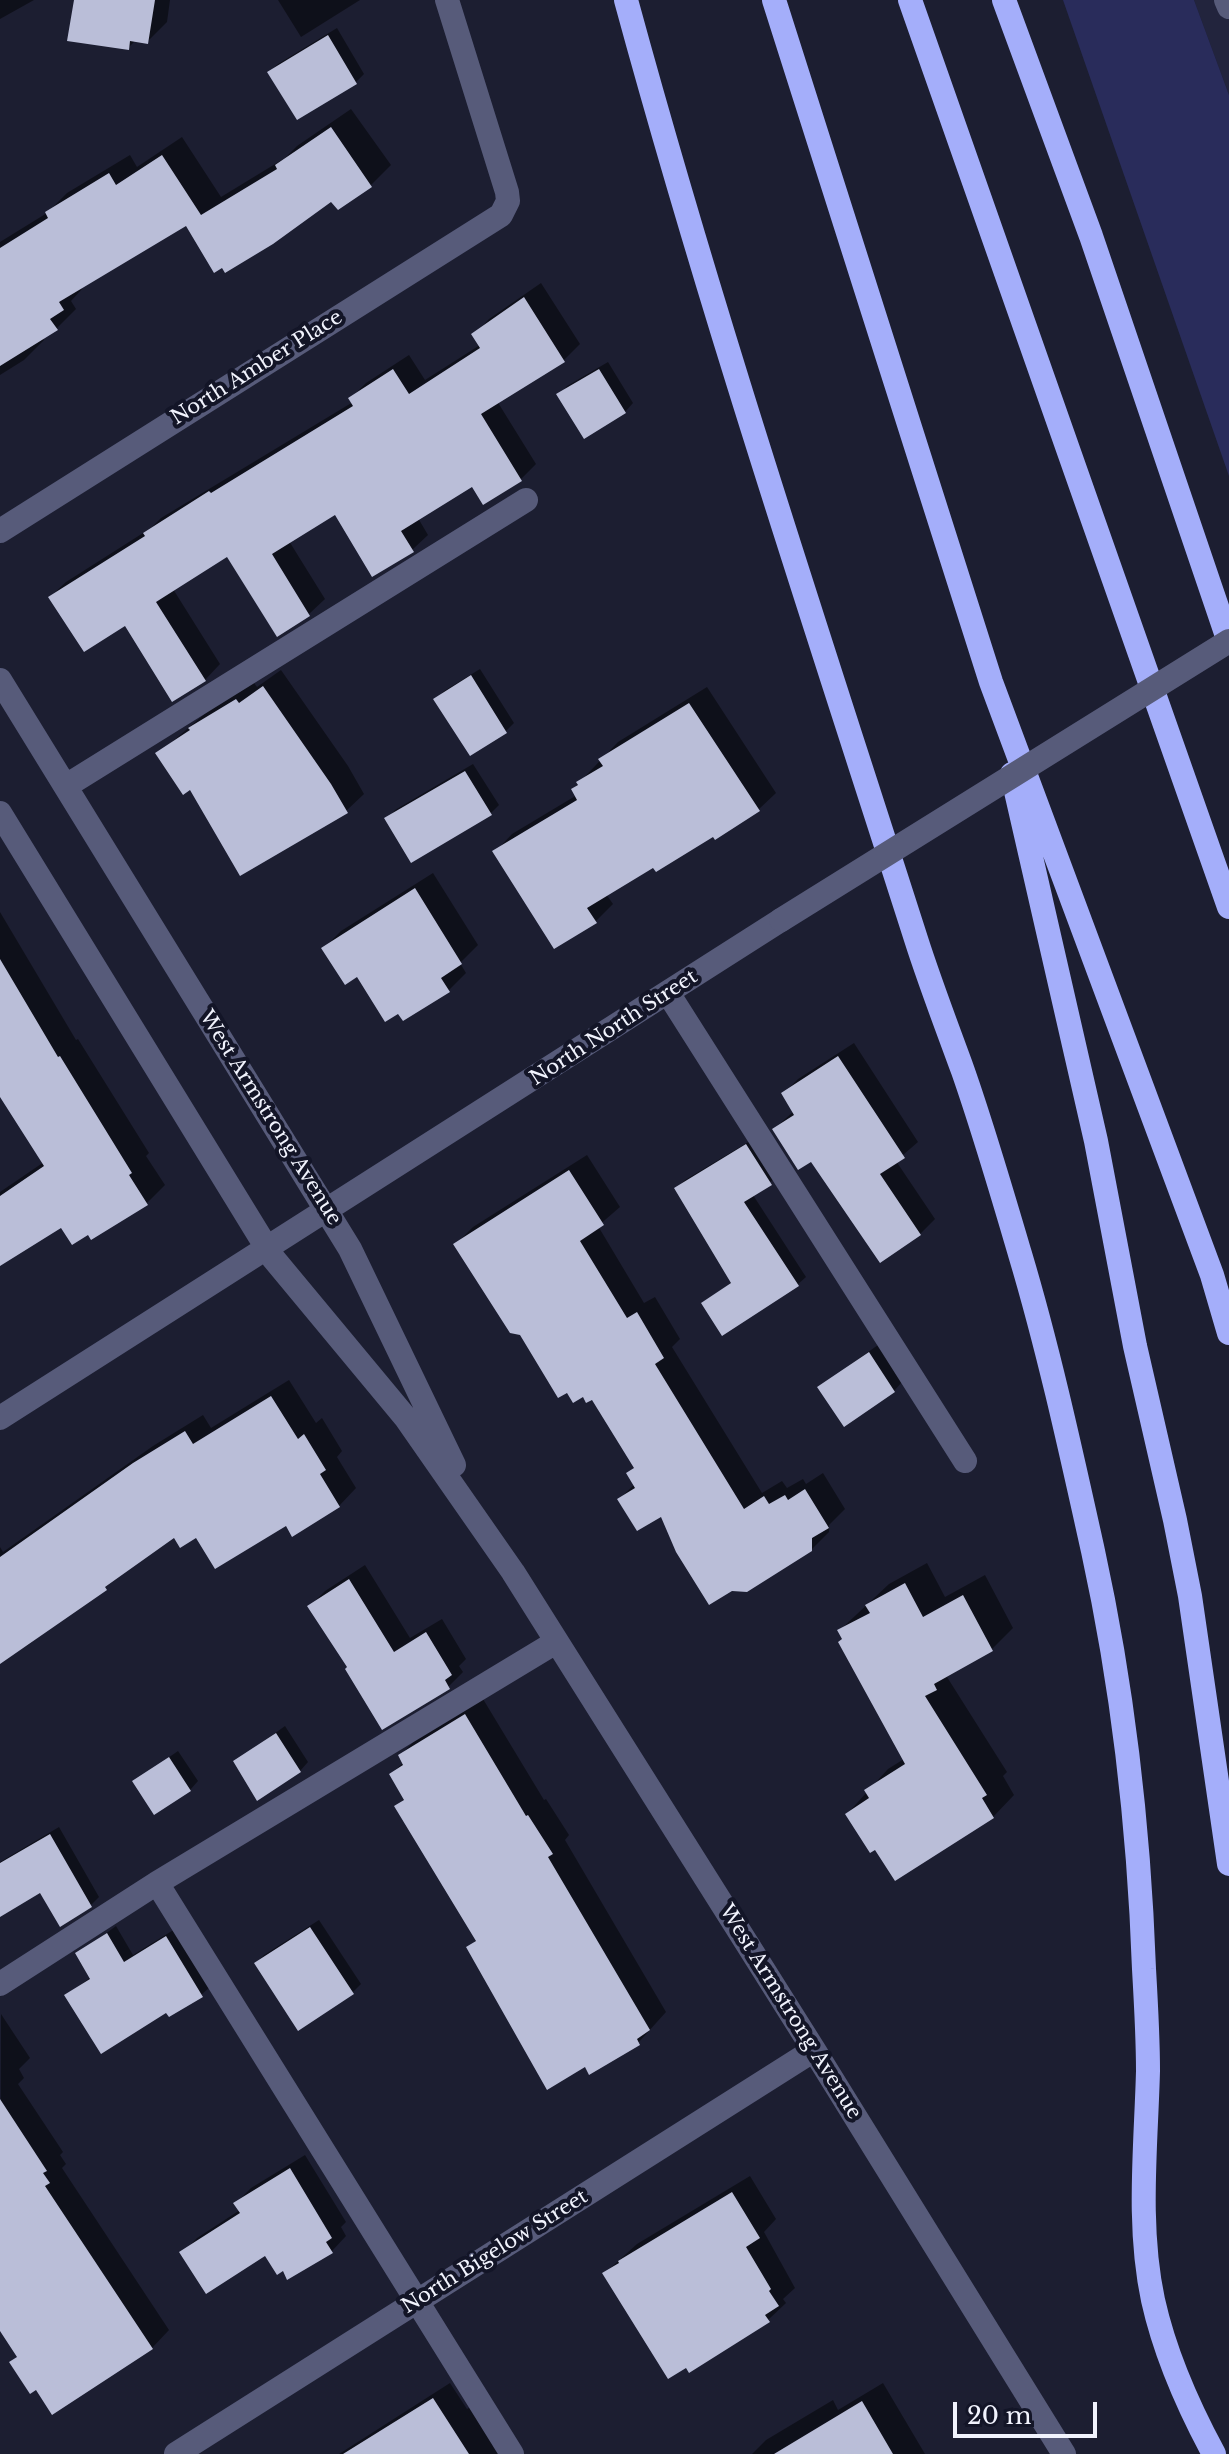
<!DOCTYPE html>
<html>
<head>
<meta charset="utf-8">
<style>
	body { margin:0 }
	#map { position:relative; width:1229px; height:2454px; overflow:hidden; background:#1c1e31; font-family:"Libre Baskerville",serif }
	canvas { display:block }
	.scale { position:absolute; left:953px; top:2402px; width:144px; height:36px; box-sizing:border-box; border:4px solid #f1f3fd; border-top:0; padding-left:10px; font-size:24px; line-height:28px; white-space:nowrap; color:#f1f3fd; -webkit-text-stroke:6px #131527; paint-order:stroke }
</style>
</head>
<body>
<div id="map">
<canvas width="1229" height="2454"></canvas>
<div class="scale">20 m</div>
</div>
<script>
const c = document.querySelector('canvas').getContext('2d');
c.lineJoin = 'round';
function fill(path, color) { c.fillStyle = color; c.fill(path, 'evenodd'); }
function strokePath(path, color, width, dash) { c.strokeStyle = color; c.lineWidth = width; c.lineCap = dash ? 'butt' : 'round'; c.setLineDash(dash || []); c.stroke(path); }
function write(font, color, halo, rows, align = 'center') {
  c.font = font + ' "Libre Baskerville",serif'; c.lineWidth = 8; c.setLineDash([]); c.textBaseline = 'middle'; c.strokeStyle = halo; c.fillStyle = color; for (const [text, x, y, turn = 0] of rows) {
    c.save(); c.translate(x, y); c.rotate((+turn || 0) * Math.PI / 180); c.textAlign = isNaN(turn) ? turn : align; if (halo) c.strokeText(text, 0, 0); c.fillText(text, 0, 0); c.restore();
  }
}
fill(new Path2D(`
	M1194,0H1229V95Z`), '#22243d');
fill(new Path2D(`
	M1063,0H1194L1229,95V476Z`), '#292c5b');
fill(new Path2D(`
	M0,0H34L0,19Z
	M76,0H170L167,22L147,42L136,40L128,48Z
	M278,0H360L301,37Z
	M337,28L364,74L355,83L269,72L278,64Z
	M351,109L391,165L371,185L338,208L332,199L186,223L81,287L82,289L71,301L76,309L56,329L42,337L44,340L24,360L0,375V242L47,213L67,193L130,155L137,167L182,137L221,197L285,158L297,146Z
	M541,283L580,344L564,360L497,401L536,464L521,479L473,484L418,518L428,535L412,550L336,512L289,541L325,599L309,614L278,634L228,554L173,589L220,664L205,680L126,624L50,597L66,582L151,528L161,518L353,402L350,399L366,383L409,355L425,380L480,345L474,335L489,319Z
	M608,362L633,403L625,412L559,395L567,386Z
	M480,669L514,723L506,731L471,753L436,699L444,691Z
	M281,670L348,766L364,794L346,811L191,788L158,754L208,711L254,683L257,687Z
	M707,687L776,793L758,810L606,894L613,904L596,921L495,852L512,834L577,795L573,789L618,742Z
	M473,764L499,805L491,813L387,819L395,810Z
	M433,873L478,945L460,963L466,973L449,990L358,974L324,948L341,931Z
	M0,912L76,1040L78,1039L149,1153L146,1156L165,1185L147,1203L88,1232L62,1226L0,1263V1192L44,1162L0,1093Z
	M854,1043L918,1142L896,1161L935,1219L920,1234L811,1159L774,1129L794,1111L783,1094L798,1079Z
	M755,1138L779,1175L753,1195L806,1277L797,1285L703,1303L733,1281L677,1188L685,1180Z
	M587,1155L620,1207L598,1226L644,1303L655,1297L680,1339L672,1347L762,1493L782,1481L787,1488L803,1479L806,1484L823,1473L845,1509L829,1525V1532L811,1550L662,1514L619,1499L635,1484L636,1467L593,1397L521,1333L455,1245L473,1227Z
	M878,1345L902,1382L894,1391L819,1387Z
	M289,1380L316,1423L322,1418L342,1451L337,1457L356,1488L339,1506L286,1523L175,1535L28,1645L0,1662V1547L3,1552L153,1446L203,1415L211,1428Z
	M927,1563L945,1597L985,1575L1013,1628L992,1649L947,1677L1007,1772L1003,1776L1014,1795L993,1817L876,1847L847,1814L888,1769L904,1759L840,1630L889,1584Z
	M365,1565L410,1638L442,1619L466,1659L459,1666L463,1672L448,1687L349,1667L310,1606L325,1591Z
	M483,1699L544,1800L546,1799L569,1835L565,1840L666,2012L638,2043L469,1947L477,1939L397,1806L405,1798L391,1774L404,1762L400,1756L417,1738Z
	M285,1726L308,1762L300,1771L235,1762Z
	M178,1751L198,1781L190,1790L135,1781Z
	M59,1827L99,1897L91,1905L41,1891L0,1903V1862Z
	M319,1920L361,1984L353,1992L256,1963L264,1955Z
	M116,1926L133,1955L175,1929L210,1987L201,1995L167,2010L67,1995L91,1977L78,1954Z
	M1,2014L30,2058L19,2069L24,2078L18,2084L63,2152L60,2155L66,2164L62,2168L169,2330L152,2348L19,2355L0,2327Z
	M305,2155L346,2222L341,2227L346,2236L332,2251L288,2277L284,2268L266,2253H182L197,2238L240,2210L236,2203L251,2188Z
	M750,2176L776,2219L764,2232L795,2288L783,2299L786,2303L768,2320L605,2273L637,2244Z
	M450,2383L467,2409L472,2406L503,2454H339Z
	M883,2383L925,2454H752L766,2440L833,2400L838,2410Z`), '#0007');
fill(new Path2D(`
	M74,0H155L148,44L130,41L129,50L67,41Z
	M328,35L357,84L297,120L267,72Z
	M331,127L372,187L338,210L331,202L273,244L225,273L222,268L214,273L186,226L59,302L64,310L50,319L58,330L0,366V248L48,218L45,212L109,173L116,185L162,155L201,215L277,169L275,165Z
	M524,297L565,362L481,414L522,481L483,505L472,487L401,531L414,552L372,577L335,515L272,554L310,616L277,637L227,557L156,602L206,681L172,702L125,626L84,652L48,597L145,536L143,533L209,491L211,493L353,406L348,398L393,369L409,394L480,348L471,334Z
	M599,369L626,413L584,439L556,394Z
	M471,675L507,733L470,756L433,699Z
	M263,686L331,784L348,813L240,876L190,790L183,795L155,753L190,730L188,728L236,699L239,703Z
	M689,703L760,811L715,840L713,837L656,872L653,868L587,908L597,923L554,949L492,851L577,800L571,789L578,785L576,782L603,766L598,759Z
	M465,771L492,815L411,863L384,818Z
	M415,888L462,964L441,978L450,992L403,1021L398,1014L385,1022L357,977L345,985L321,948Z
	M0,959L58,1057L60,1056L132,1173L129,1175L148,1205L91,1240L88,1235L72,1245L61,1228L0,1266V1196L44,1166L0,1097Z
	M838,1056L905,1158L880,1174L921,1235L880,1263L811,1162L798,1170L772,1129L794,1115L781,1093Z
	M746,1144L772,1185L744,1202L799,1286L722,1336L701,1303L731,1283L674,1188Z
	M569,1170L604,1225L580,1241L627,1318L637,1312L664,1358L655,1364L744,1509L764,1496L769,1504L785,1495L788,1500L805,1489L829,1528L812,1538V1551L747,1592L732,1591L709,1605L676,1552L661,1517L637,1531L617,1499L635,1488L626,1473L634,1468L592,1400L586,1403L583,1397L573,1403L567,1393L558,1398L520,1335L510,1333L453,1244Z
	M869,1352L895,1392L844,1427L817,1387Z
	M271,1396L298,1439L304,1434L326,1470L320,1474L340,1507L292,1537L286,1526L215,1569L196,1538L180,1548L174,1538L105,1587L107,1590L0,1664V1557L133,1463L185,1431L193,1444Z
	M349,1579L394,1652L426,1632L452,1675L445,1680L450,1689L382,1730L345,1669L347,1667L307,1606Z
	M905,1583L923,1617L963,1595L993,1651L934,1684L937,1690L925,1696L987,1795L982,1798L994,1818L895,1881L875,1850L870,1853L845,1814L869,1798L864,1790L905,1764L838,1642L842,1639L837,1630L870,1613L865,1605Z
	M465,1714L526,1816L528,1815L553,1854L548,1857L650,2030L637,2039L640,2045L589,2075L585,2067L547,2090L466,1947L476,1941L394,1806L404,1800L389,1774L403,1765L398,1755Z
	M276,1733L301,1772L257,1801L233,1761Z
	M169,1757L191,1791L154,1815L132,1781Z
	M50,1834L92,1907L60,1927L40,1893L0,1917V1863Z
	M310,1927L354,1994L298,2031L254,1963Z
	M107,1933L124,1962L166,1936L203,1997L169,2017L166,2013L101,2054L64,1995L90,1979L75,1953Z
	M0,2099L47,2171L43,2173L50,2183L45,2186L153,2349L52,2415L36,2390L30,2394L9,2362L17,2357L0,2331Z
	M290,2168L332,2238L326,2242L333,2253L287,2280L283,2271L277,2275L265,2256L206,2294L179,2252L240,2213L233,2203Z
	M732,2192L760,2238L746,2247L771,2289L769,2291L779,2306L765,2315L770,2322L689,2373L686,2368L668,2379L602,2273L619,2263L618,2261Z
	M433,2398L469,2454H343Z
	M862,2401L893,2454H774Z`), '#babed8');
strokePath(new Path2D(`
	M1226,0L1229,7
	M0,531L501,215L508,201L507,192L447,0
	M0,680L350,1249L454,1465
	M66,786L526,500
	M0,813L273,1258L405,1417L513,1572L814,2050L1064,2454
	M668,993L965,1461
	M0,1418L781,920
	M157,1883L512,2454
	M0,1984L157,1883L556,1642
	M176,2454L814,2050`), '#575b7a', 24);
strokePath(new Path2D(`
	M626,0C712,316 816,627 916,939C930,983 947,1027 963,1071C984,1131 1002,1193 1020,1254C1049,1351 1071,1452 1093,1551C1123,1688 1139,1829 1144,1969C1146,2003 1148,2037 1148,2071C1146,2147 1137,2225 1153,2300C1165,2354 1188,2406 1214,2454
	M774,0L991,682L1212,1275L1229,1333
	M910,0L1229,907
	M1004,0L1091,236L1229,642
	M1012,774L1096,1141L1135,1346L1175,1520L1190,1596L1229,1864`), '#a4aefa', 24);
strokePath(new Path2D(`
	M781,920L1229,641`), '#575b7a', 24);
write('20px', '#f1f3fd', '#131527', [
	["North Amber Place",257,368,-32],
	["North North Street",614,1028,-33],
	["West Armstrong Avenue",270,1118,58],
	["West Armstrong Avenue",790,2012,58],
	["North Bigelow Street",495,2252,-32]
]);
</script>
</body>
</html>
